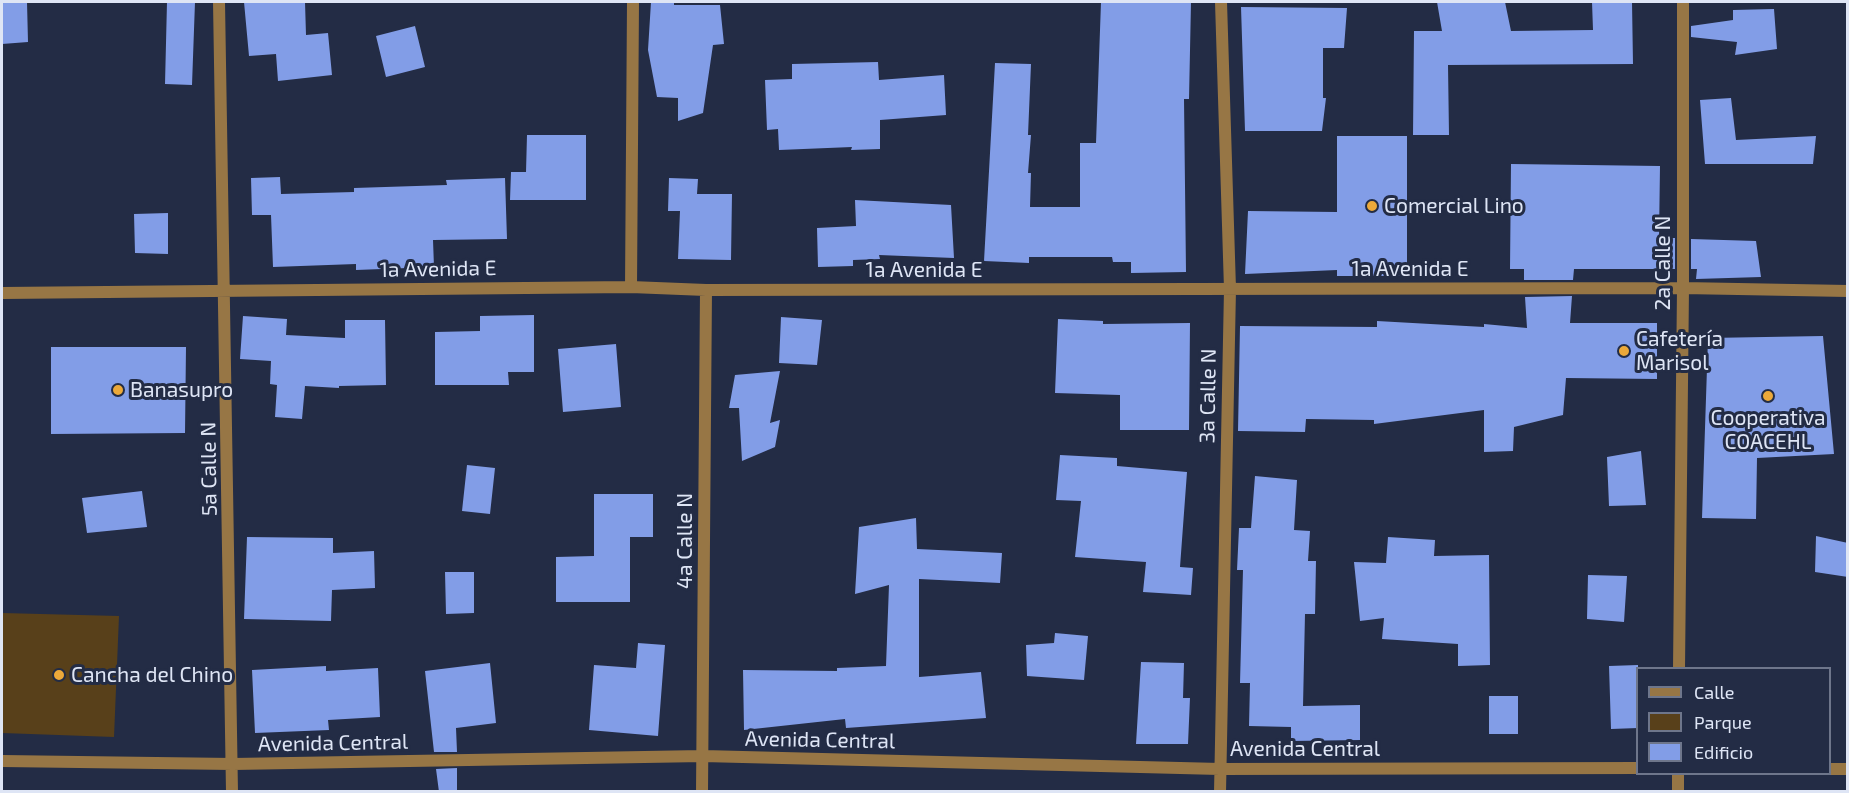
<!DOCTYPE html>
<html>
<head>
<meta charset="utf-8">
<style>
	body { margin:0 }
	#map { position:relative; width:1849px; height:793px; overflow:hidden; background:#232c45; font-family:"Exo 2",sans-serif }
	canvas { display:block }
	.frame { position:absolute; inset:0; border:3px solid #dee5f5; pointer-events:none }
	.legend { position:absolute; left:1636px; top:667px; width:195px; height:108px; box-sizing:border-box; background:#232c45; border:2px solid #6e768b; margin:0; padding:8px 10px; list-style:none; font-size:18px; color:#dee5f5 }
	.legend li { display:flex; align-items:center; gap:12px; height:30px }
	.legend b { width:30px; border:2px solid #6e768b }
</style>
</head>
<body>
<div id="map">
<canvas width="1849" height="793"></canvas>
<div class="frame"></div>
<ul class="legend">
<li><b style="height:8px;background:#977645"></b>Calle</li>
<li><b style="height:16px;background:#58401a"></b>Parque</li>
<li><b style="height:16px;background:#829de7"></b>Edificio</li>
</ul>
</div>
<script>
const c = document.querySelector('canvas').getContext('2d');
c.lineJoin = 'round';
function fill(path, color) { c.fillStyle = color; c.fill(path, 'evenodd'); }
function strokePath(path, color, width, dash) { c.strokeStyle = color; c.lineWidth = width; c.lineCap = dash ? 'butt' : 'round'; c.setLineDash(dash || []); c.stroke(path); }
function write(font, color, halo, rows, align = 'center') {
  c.font = font + ' "Exo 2",sans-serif'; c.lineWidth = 6; c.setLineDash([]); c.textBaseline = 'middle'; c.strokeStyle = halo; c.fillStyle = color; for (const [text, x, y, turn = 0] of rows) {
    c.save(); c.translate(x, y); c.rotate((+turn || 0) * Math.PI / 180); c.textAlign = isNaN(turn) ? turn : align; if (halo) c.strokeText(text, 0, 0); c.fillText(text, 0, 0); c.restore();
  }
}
fill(new Path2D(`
	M2,613L119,616L114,737L2,733Z`), '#58401a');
fill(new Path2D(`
	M2,2H27L28,42L2,44Z
	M167,2H195L192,85L165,84Z
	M244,2H305L306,35L328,33L332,75L278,81L276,54L249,56Z
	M651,2H674V5H720L724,44L713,45L703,113L678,121V98L657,97L648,50Z
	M1101,2H1191L1189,99H1184L1186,272L1131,273V262H1113L1112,257H1029V263L984,261L995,63L1031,64L1028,135H1031L1028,173H1031L1030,207H1080V143H1096Z
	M1437,2H1505L1511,31L1593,30L1592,2H1632L1633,64L1448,65L1449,135H1413L1414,31H1442Z
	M1241,7L1347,8L1344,48H1323V98H1326L1322,131H1245Z
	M1774,9L1777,49L1735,55L1737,42L1691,37V26L1733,20V10Z
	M415,26L425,67L386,77L376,36Z
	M878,62L879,80L944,75L946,115L880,120V149L851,150L852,147L779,150L778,129L767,130L765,80L792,79V64Z
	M1731,98L1736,140L1816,136L1813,164H1705L1700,100Z
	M527,135H586V200H510L511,172H526Z
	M1337,136H1407V276H1337V270L1245,274L1248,211L1337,212Z
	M1511,164L1660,166L1659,238H1675V269H1574L1573,280H1524V269H1510Z
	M280,177L281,194L354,192V188L447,185L446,180L505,178L507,239L433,240L434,267L356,270V264L273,267L271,215H252L251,178Z
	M669,178L698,179L697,194H732L731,260L678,259L680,211H668Z
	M855,200L951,205L954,258L879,255L880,259L853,260V266L818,267L817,228L856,226Z
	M168,213V254L135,253L134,214Z
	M1691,239L1756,241L1761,277L1696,279L1697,269H1691Z
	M1572,296L1570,323H1657V379L1566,378L1563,415L1514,427L1513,451L1484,452V410L1374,424V420L1306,419L1305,432L1238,431L1240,326L1377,327V321L1484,327V324L1527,328L1525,297Z
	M534,315V372H508L509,385H435V332L480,331V316Z
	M243,316L287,319L286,335L345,338V320H385L386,385L339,386V388L305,386L302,419L275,417L277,385L270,384L271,361L240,359Z
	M781,317L822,320L817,365L779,363Z
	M1058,319L1103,321V324L1190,323L1189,430H1120V395L1055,393Z
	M1823,336L1834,454L1757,458L1756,519L1702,518L1708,338Z
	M616,344L621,407L563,412L558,349Z
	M51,347H186L185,433L51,434Z
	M780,371L770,423L780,420L775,447L742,461L739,408H729L735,375Z
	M1641,451L1646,505L1609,506L1607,457Z
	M1060,455L1117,458V466L1187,472L1180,567L1193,568L1191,595L1143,592L1146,562L1075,557L1081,501L1056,500Z
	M467,465L495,468L490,514L462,511Z
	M1255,476L1297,480L1294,530L1310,531L1308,561H1316L1315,614H1305L1303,706L1360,705V740L1291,741V727L1249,726L1250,683H1240L1243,570H1237L1239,528H1251Z
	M142,491L147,527L87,533L82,498Z
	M594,494H653V537H630V602H556V557L594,556Z
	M916,518L917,549L1002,553L1000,583L919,579V677L981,672L986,718L846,728L845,719L744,730L743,670L837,671V668L886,666L889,585L855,594L859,527Z
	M1816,536L1848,543V577L1815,572Z
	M247,537L333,538V553L374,551L375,588L332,590L331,621L244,619Z
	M1388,537L1435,540L1434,556L1489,555L1490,665L1458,666V644L1382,639L1384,618L1360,621L1354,562L1386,563Z
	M445,572H474V613L446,614Z
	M1588,575L1627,576L1624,622L1587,619Z
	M1055,633L1088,636L1084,680L1027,676L1026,645L1054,643Z
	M638,643L665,645L658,736L589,730L594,665L636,668Z
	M1141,662L1184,663L1183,698H1190L1188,744H1136Z
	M490,663L496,723L456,728L457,752H434L425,671Z
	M1638,665V728L1611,729L1609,666Z
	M326,666V671L378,668L380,717L328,720L329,730L255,733L252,670Z
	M1489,696H1518V734H1489Z
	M457,768V792H439L436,769Z`), '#829de7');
strokePath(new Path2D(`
	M219,2L232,792
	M631,287L633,2
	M2,293L631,287L706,290L1683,288L1848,291
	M1679,668L1683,288V2
	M2,761L233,764L703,756L1220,769L1638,768
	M1830,769H1848
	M702,792L706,290
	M1220,792L1230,289L1221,2
	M1678,792V774`), '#977645', 12);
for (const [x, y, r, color] of [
	[1372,206,6,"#eca93a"],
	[1624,351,6,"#eca93a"],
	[118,390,6,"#eca93a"],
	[1768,396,6,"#eca93a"],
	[59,675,6,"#eca93a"]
]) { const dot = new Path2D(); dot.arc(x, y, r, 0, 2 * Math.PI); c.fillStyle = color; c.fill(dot); strokePath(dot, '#232c45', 2); }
write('21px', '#dee5f5', '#232c45', [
	["Comercial Lino",1384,206],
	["Cafetería",1636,339],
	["Marisol",1636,363],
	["Banasupro",130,390],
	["Cooperativa",1768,418,"center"],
	["COACEHL",1768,442,"center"],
	["Cancha del Chino",71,675]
], 'left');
write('21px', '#dee5f5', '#232c45', [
	["2a Calle N",1663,263,-90],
	["1a Avenida E",438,269,-1],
	["1a Avenida E",1410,269],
	["1a Avenida E",924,270],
	["3a Calle N",1208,396,-89],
	["5a Calle N",209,469,-91],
	["4a Calle N",685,541,-90],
	["Avenida Central",820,740,1],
	["Avenida Central",333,743,-1],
	["Avenida Central",1305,749]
]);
</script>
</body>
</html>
